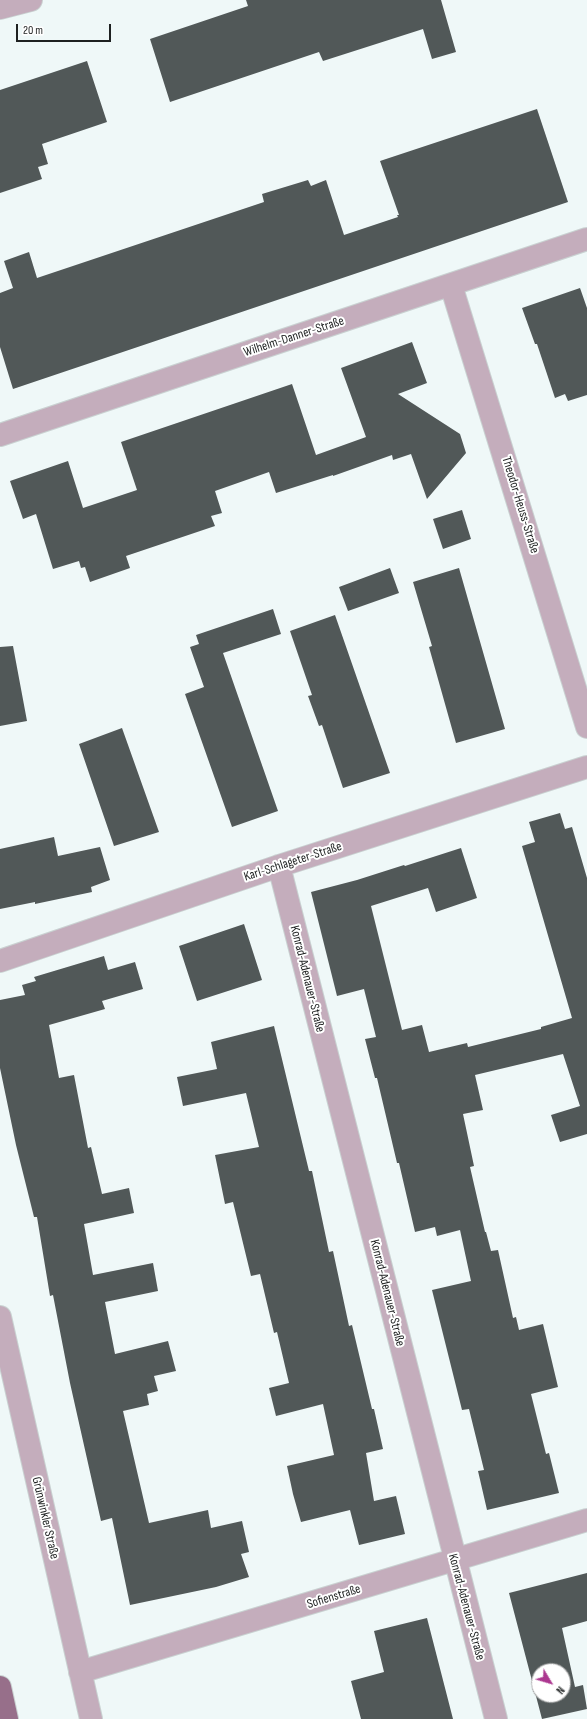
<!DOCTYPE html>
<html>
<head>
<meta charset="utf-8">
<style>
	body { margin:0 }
	#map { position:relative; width:587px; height:1719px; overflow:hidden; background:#eff8f8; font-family:"Sofia Sans Condensed",sans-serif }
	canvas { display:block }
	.north { position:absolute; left:531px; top:1663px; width:40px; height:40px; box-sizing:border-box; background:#fff; border:1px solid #a5a6a6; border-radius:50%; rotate:128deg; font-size:11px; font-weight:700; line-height:16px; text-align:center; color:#1e2121 }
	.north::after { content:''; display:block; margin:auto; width:14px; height:18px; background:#ac3790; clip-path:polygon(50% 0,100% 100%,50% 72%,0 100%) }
	.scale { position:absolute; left:16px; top:24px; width:95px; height:18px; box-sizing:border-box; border:2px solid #1e2121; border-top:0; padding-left:5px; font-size:12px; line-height:14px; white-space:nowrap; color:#1e2121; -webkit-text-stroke:3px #fff; paint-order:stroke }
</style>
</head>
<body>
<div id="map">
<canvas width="587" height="1719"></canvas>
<div class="north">N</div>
<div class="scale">20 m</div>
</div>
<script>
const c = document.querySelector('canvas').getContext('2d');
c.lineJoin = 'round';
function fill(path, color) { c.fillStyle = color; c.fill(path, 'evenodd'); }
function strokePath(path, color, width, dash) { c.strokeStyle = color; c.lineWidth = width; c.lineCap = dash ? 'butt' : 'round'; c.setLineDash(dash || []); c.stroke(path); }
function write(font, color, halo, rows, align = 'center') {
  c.font = font + ' "Sofia Sans Condensed",sans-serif'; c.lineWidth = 4; c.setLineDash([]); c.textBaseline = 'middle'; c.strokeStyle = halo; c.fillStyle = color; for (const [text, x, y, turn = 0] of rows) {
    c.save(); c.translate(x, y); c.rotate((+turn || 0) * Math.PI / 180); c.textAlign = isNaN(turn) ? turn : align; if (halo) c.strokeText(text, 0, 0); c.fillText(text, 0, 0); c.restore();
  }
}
fill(new Path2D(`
	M246,0H441L456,52L432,59L423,29L323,61L319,52L170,102L150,39L248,6Z
	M87,61L107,122L42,144L48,164L38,167L42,179L0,193V90Z
	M537,109L568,202L13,389L0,347V293L13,288L4,261L29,252L37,278L264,202L262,194L308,180L311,186L326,180L344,235L398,217L397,215H399L380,161Z
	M580,288L587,308V395L568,401L565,394L555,398L537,344H535L522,308Z
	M412,342L427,383L398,394L460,434L466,453L427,499L411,454L393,460L392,455L333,476V475L276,493L269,472L215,491L222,513L211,516L215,526L126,556L130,568L90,582L85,567L81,568L79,561L53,569L36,514L23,519L10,481L68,461L83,508L137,490L121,442L292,384L316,455L366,437L341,368Z
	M462,510L471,539L443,549L433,519Z
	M390,568L399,593L348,611L339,587Z
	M459,568L505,729L456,743L429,647L432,646L413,582Z
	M273,609L281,634L223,653L278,811L232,827L185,694L204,687L190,647L199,644L196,635Z
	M335,615L390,773L343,788L322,725L319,726L308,696L312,695L290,631Z
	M13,646L27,721L0,726V647Z
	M122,728L159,832L114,846L79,744Z
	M560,813L565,829L572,827L587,878V1134L560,1142L551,1115L580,1106L563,1054L475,1075L483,1110L463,1114L474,1166L470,1167L485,1232H486L491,1251L498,1250L513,1318L516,1317L519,1330L543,1324L558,1387L531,1394L546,1454L549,1453L559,1493L487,1510L478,1471L484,1470L469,1409L462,1410L432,1290L471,1281L460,1230L437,1236L435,1227L415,1232L399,1163H397L377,1078H375L365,1039L376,1037L364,989L337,996L311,892L357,880L404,865L405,866L461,848L477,898L436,912L428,888L371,906L402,1030L422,1025L429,1052L467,1043L468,1047L541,1029V1027L572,1018L522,846L535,842L529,822Z
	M54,837L58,856L100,847L110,880L91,887L92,892L35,904V902L0,909V849Z
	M244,924L262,980L197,1001L179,946Z
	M104,956L108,970L135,962L143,989L102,1001L105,1009L49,1025L59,1078L74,1075L88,1148L91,1147L102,1194L129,1188L134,1213L84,1224L93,1275L153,1263L158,1291L105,1302L115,1354L168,1341L176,1371L154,1376L158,1391L147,1394L149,1405L123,1411L149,1523L208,1510L211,1528L242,1521L249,1552L241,1554L249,1577L216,1587L130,1605L112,1518L101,1521L70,1383L53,1295L50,1296L37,1217H34L16,1145L0,1068V1000L25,995L22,985L36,981L34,977Z
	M274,1026L309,1171H312L329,1252L333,1251L349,1326L352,1325L372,1409H374L383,1449L366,1453L374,1501L396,1496L405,1534L359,1545L350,1510L301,1522L293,1494L287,1466L334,1455L323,1404L276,1416L269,1388L289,1383L277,1332L274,1333L260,1274L251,1276L233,1202L225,1204L215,1155L259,1147L246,1093L183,1106L177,1077L217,1069L211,1042Z
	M587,1573V1621L562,1628L575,1687L583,1685L587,1709L542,1719L509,1593ZM539,1671H563V1695H539Z
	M427,1618L453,1719H361L351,1681L384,1672L374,1631Z`), '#515858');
const street = new Path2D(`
	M0,8L31,0
	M451,285L587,727
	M0,435L587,239
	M279,866L496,1719
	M0,961L279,866L587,767
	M0,1317L91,1719
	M80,1672L587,1520`);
const primary = new Path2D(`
	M0,1687L7,1719`);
strokePath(street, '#c9d1d1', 24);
strokePath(primary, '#c9d1d1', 24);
strokePath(street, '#c4adbc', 22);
strokePath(primary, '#976f8a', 22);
write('13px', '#1e2121', '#fff', [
	["Wilhelm-Danner-Straße",294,337,-18],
	["Theodor-Heuss-Straße",520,505,73],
	["Karl-Schlageter-Straße",293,862,-18],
	["Konrad-Adenauer-Straße",307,979,76],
	["Konrad-Adenauer-Straße",387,1293,76],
	["Grünwinkler Straße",45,1518,77],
	["Sofienstraße",334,1597,-17],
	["Konrad-Adenauer-Straße",466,1607,75]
]);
</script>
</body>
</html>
